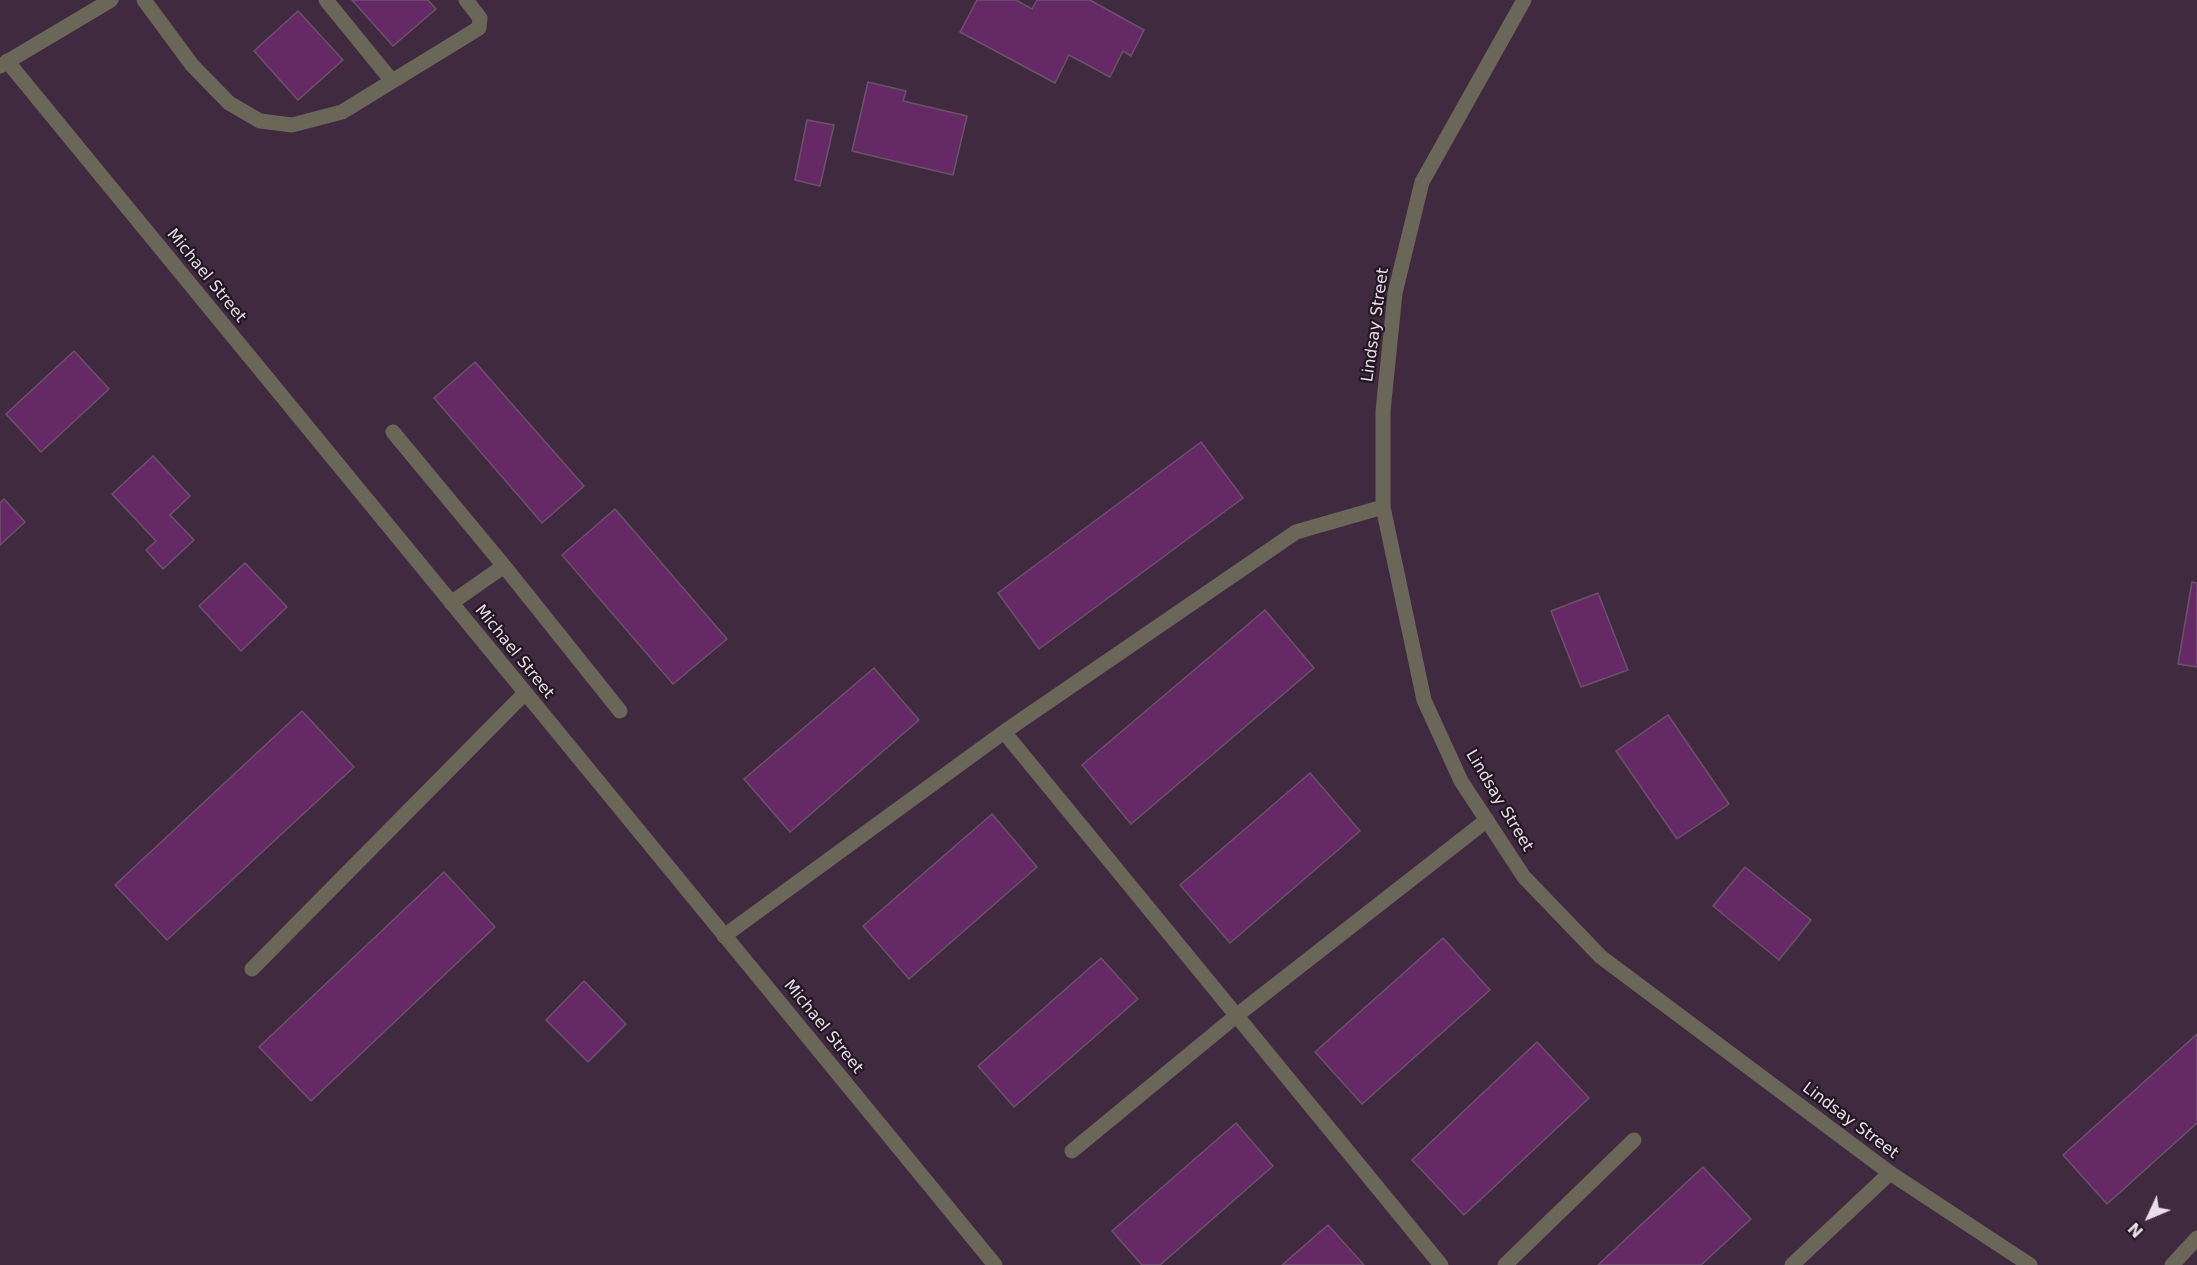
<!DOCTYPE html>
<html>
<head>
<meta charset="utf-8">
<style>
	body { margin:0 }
	#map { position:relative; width:2197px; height:1265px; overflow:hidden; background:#402a40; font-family:"DejaVu Sans",sans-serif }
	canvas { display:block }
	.north { position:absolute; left:2119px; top:1187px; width:60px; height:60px; -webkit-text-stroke:4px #211721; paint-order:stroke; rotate:226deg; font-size:16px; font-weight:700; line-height:24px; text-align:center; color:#ecddeb }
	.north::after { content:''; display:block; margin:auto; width:21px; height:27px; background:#ecddeb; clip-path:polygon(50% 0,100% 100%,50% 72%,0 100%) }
</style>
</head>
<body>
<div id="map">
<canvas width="2197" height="1265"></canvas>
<div class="north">N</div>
</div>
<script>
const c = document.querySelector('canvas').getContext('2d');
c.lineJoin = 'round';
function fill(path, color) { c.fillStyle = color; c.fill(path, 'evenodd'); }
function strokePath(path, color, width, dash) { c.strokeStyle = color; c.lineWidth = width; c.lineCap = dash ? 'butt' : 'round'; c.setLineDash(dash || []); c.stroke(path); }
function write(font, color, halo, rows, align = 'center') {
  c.font = font + ' "DejaVu Sans",sans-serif'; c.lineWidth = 4.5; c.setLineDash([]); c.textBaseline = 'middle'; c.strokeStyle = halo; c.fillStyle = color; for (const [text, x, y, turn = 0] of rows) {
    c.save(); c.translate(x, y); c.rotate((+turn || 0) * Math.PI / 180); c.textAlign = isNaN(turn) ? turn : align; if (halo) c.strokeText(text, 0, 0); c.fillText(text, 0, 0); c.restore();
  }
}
const building = new Path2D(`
	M352,0H428L436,9L393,46Z
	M977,0H1016L1032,9L1037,0H1090L1144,30L1131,56L1123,51L1110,77L1069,55L1055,83L960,32Z
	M298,11L343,60L298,100L254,51Z
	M868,82L906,91L903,101L967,116L953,175L852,151Z
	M807,120L834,125L820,186L795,180Z
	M74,351L109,389L41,452L6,414Z
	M475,362L584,486L542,523L434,398Z
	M1201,442L1243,498L1039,649L998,593Z
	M153,456L190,496L170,515L194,540L163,569L146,550L156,541L112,494Z
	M4,499L25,522L0,545V503Z
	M615,509L727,639L673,684L562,555Z
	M245,563L287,607L241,651L199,606Z
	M2192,582L2197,583V667L2178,664Z
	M1598,593L1628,670L1581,687L1551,611Z
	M1265,610L1314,668L1131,824L1082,765Z
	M874,668L919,720L790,832L744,779Z
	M302,711L354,767L167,940L115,885Z
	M1668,715L1729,804L1677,839L1616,751Z
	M1310,773L1360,831L1230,943L1180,885Z
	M992,814L1037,867L909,979L863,926Z
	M1745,867L1811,920L1779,960L1713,906Z
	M444,872L495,927L311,1101L259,1047Z
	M1443,938L1490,990L1362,1104L1315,1052Z
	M1101,958L1138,999L1014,1107L978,1066Z
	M584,981L626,1024L588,1062L546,1020Z
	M2197,1034V1123L2107,1204L2063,1155Z
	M1537,1042L1589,1098L1464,1215L1412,1160Z
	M1236,1123L1273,1166L1160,1265H1142L1112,1231Z
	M1703,1167L1751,1219L1701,1265H1598Z
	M1328,1225L1364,1265H1282Z`);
fill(building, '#652a65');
strokePath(building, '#6b526a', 1.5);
strokePath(new Path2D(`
	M144,0L192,65L229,103L260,121L292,125L342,112L479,28L480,18L466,0
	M326,0L392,81
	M1524,0L1422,182L1395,293L1383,411V507L1424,700L1461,781L1524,877L1601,957L1890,1173L2030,1265
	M7,61L995,1265
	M0,66L111,0
	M393,432L504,566L451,603
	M504,566L620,711
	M1004,732L1296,532L1383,507
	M724,936L1004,732L1441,1265
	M252,969L525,693
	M1072,1151L1236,1016L1487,820
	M1505,1265L1634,1140
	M1792,1265L1890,1173
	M2172,1265L2197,1238`), '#6a6658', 15);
write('16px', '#ecddeb', '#211721', [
	["Michael Street",206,276,51],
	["Lindsay Street",1376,325,-82],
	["Michael Street",514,652,51],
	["Lindsay Street",1499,801,59],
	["Michael Street",823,1027,51],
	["Lindsay Street",1850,1121,37]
]);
</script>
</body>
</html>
